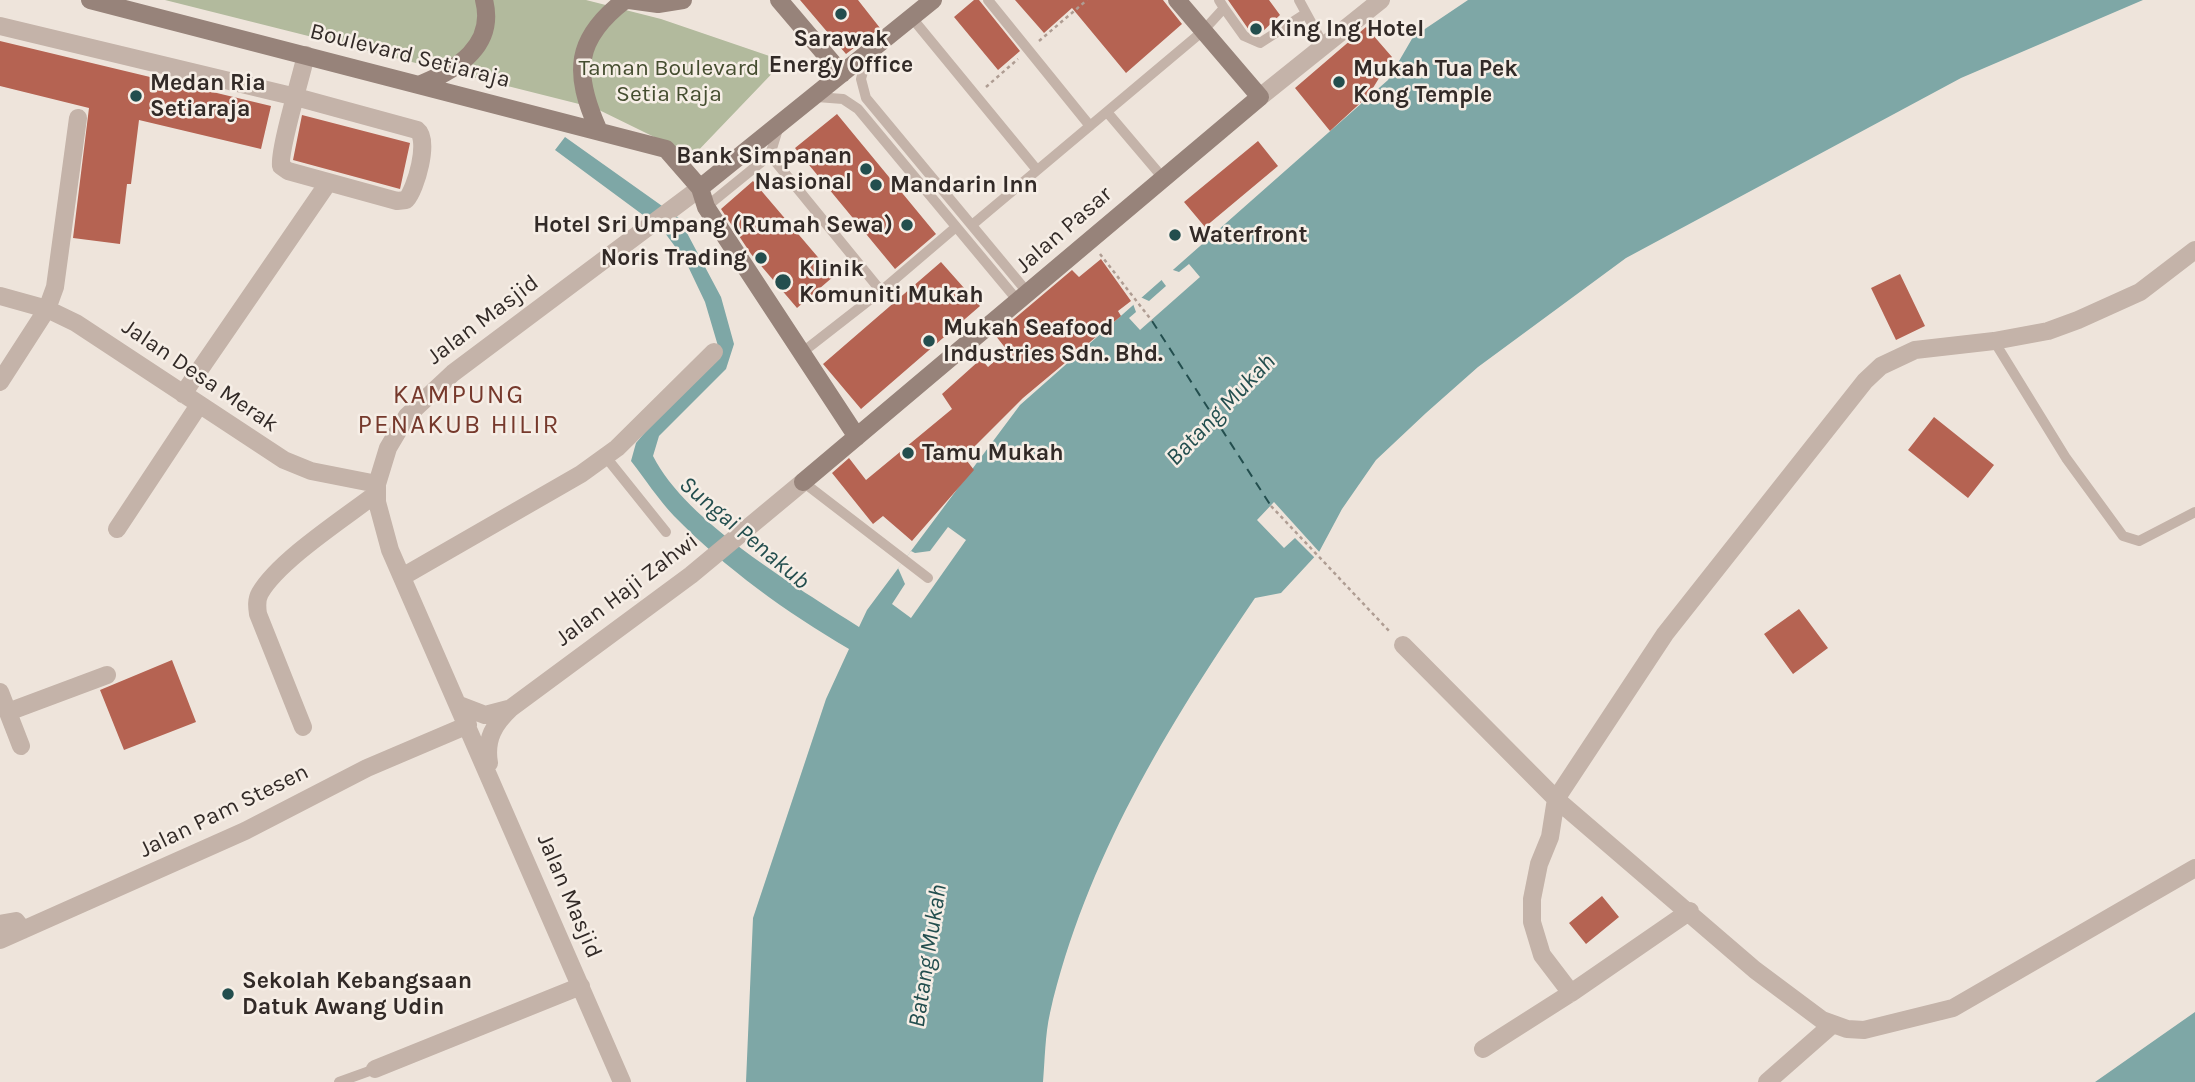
<!DOCTYPE html>
<html>
<head>
<meta charset="utf-8">
<style>
	body { margin:0 }
	canvas { display:block; background:#eee4db }
</style>
</head>
<body>
<canvas width="2195" height="1082"></canvas>
<script>
const c = document.querySelector('canvas').getContext('2d');
c.lineJoin = 'round';
function fill(path, color) { c.fillStyle = color; c.fill(path, 'evenodd'); }
function strokePath(path, color, width, dash) { c.strokeStyle = color; c.lineWidth = width; c.lineCap = dash ? 'butt' : 'round'; c.setLineDash(dash || []); c.stroke(path); }
function write(font, color, halo, rows, align = 'center') {
  c.font = font + ' Karla,sans-serif'; c.lineWidth = 5; c.setLineDash([]); c.textBaseline = 'middle'; c.strokeStyle = halo; c.fillStyle = color; for (const [text, x, y, turn = 0] of rows) {
    c.save(); c.translate(x, y); c.rotate((+turn || 0) * Math.PI / 180); c.textAlign = isNaN(turn) ? turn : align; if (halo) c.strokeText(text, 0, 0); c.fillText(text, 0, 0); c.restore();
  }
}
fill(new Path2D(`
	M165,0H586L661,19L784,61L693,156L595,108Z`), '#b2ba9d');
fill(new Path2D(`
	M1468,0H2143L1961,78L1626,258L1478,367L1426,413L1376,460L1342,509L1319,552L1281,593L1255,598C1168,725 1085,861 1050,1013C1045,1035 1045,1059 1043,1082H746L753,918L826,699L849,649C786,612 726,569 674,516C658,499 645,479 631,461L636,443L718,346L705,302L685,260L662,229L555,150L565,137L679,218L721,297L734,344L726,369L659,436L653,456C687,523 796,586 859,627L867,610L1020,405L1388,80L1413,37Z
	M2195,1012V1082H2095Z`), '#7ea7a6');
fill(new Path2D(`
	M1189,264L1200,277L1140,330L1129,318L1136,312L1132,301L1138,296L1149,301L1166,286L1160,278L1170,269L1179,272Z
	M1274,502L1322,555L1317,560L1295,538L1284,548L1257,520Z
	M948,527L966,540L911,618L892,604L905,584L898,568L911,551L915,553L930,551Z`), '#eee4db');
strokePath(new Path2D(`
	M1152,321L1271,506`), '#234e4e', 2, [9, 7]);
fill(new Path2D(`
	M800,0H858L880,28L846,54Z
	M974,0H979L1020,51L998,70L954,17Z
	M1015,0H1163L1182,24L1126,73L1072,8L1044,33Z
	M1228,0H1269L1280,15L1259,35L1249,30Z
	M1366,27L1392,57L1368,96L1330,131L1295,88Z
	M0,41L271,106L261,149L139,120L131,184H127L120,244L73,238L89,108L0,86Z
	M837,114L936,234L895,269L795,148Z
	M302,115L410,143L400,189L293,160Z
	M1258,141L1278,166L1205,227L1184,202Z
	M753,181L834,276L797,308L751,254L721,209Z
	M1101,259L1131,301L1118,311L1121,316L1023,398L964,457L974,470L912,541L883,516L873,524L832,473L849,458L866,480L952,409L942,394L981,359L988,367L1007,350L995,335L1072,270L1079,277Z
	M941,262L980,306L861,409L823,364Z
	M1900,274L1925,326L1896,340L1871,288Z
	M1934,417L1994,465L1968,498L1908,450Z
	M1799,609L1828,648L1793,674L1764,634Z
	M172,660L196,722L124,750L100,690Z
	M1602,896L1619,917L1586,944L1569,923Z`), '#b56352');
strokePath(new Path2D(`
	M1039,41L1087,0
	M986,87L1018,59
	M1100,254L1152,321
	M1271,506L1391,633`), '#af9d93', 2.5, [3.5, 3.5]);
strokePath(new Path2D(`
	M988,0L1090,126
	M1299,0L1324,46
	M1224,8L1244,36L1260,43L1305,14
	M912,18L1037,170
	M867,57L861,79L866,98L1028,293
	M817,97L843,99L858,109L1018,301
	M1107,112L1163,178
	M778,129L770,155L881,291L956,227
	M706,207L770,155
	M972,225L1203,31L1224,8L1219,0
	M1994,341L2066,458L2123,536L2139,541L2195,512
	M804,351L881,291
	M605,456L666,532
	M803,482L928,578
	M339,1082L375,1069`), '#c4b3a9', 10);
strokePath(new Path2D(`
	M0,26L296,97L417,130C430,140 416,189 406,200L397,201L288,171L281,166C279,149 301,77 306,55
	M1260,97L1381,0
	M0,296L47,309L76,323L284,460L311,471L377,484
	M0,382L47,309L55,287L78,118
	M183,394L328,183
	M117,529L199,405
	M402,577L581,474L617,448L714,352
	M1403,645L1556,799L1755,970L1822,1020L1847,1029L1864,1030L1953,1008L2195,868
	M0,692L21,746
	M459,705L485,715L508,709
	M8,712L107,675
	M303,727L258,614C257,607 256,600 260,593C279,560 346,517 377,493
	M489,763C485,739 494,724 511,708L691,575L803,482
	M0,924L16,921L23,930
	M0,940L245,831L367,768L468,725
	M1571,993L1542,955L1532,922V899L1539,864L1550,837L1556,799L1665,634L1865,381L1881,366L1915,350L1994,341L2048,331L2078,320L2140,292L2195,250
	M1483,1049L1571,993L1690,911
	M375,1069L581,986
	M622,1082L390,550L377,502V484L388,448L407,416L453,373L700,188
	M1767,1082L1833,1024`), '#c4b3a9', 18);
strokePath(new Path2D(`
	M90,0L666,149L700,188L706,207L857,437
	M629,0L658,4L683,0
	M779,0L842,74
	M421,84C456,70 496,46 484,0
	M598,129C573,73 574,39 625,0
	M700,188L933,0
	M803,482L1260,97L1177,0`), '#97837a', 18);
for (const [x, y, r, color] of [
	[841,14,7,"#234e4e"],
	[1256,29,7,"#234e4e"],
	[1339,82,7,"#234e4e"],
	[136,96,7,"#234e4e"],
	[866,169,7,"#234e4e"],
	[876,185,7,"#234e4e"],
	[907,225,7,"#234e4e"],
	[1175,235,7,"#234e4e"],
	[761,258,7,"#234e4e"],
	[783,282,9,"#234e4e"],
	[929,341,7,"#234e4e"],
	[908,453,7,"#234e4e"],
	[228,994,7,"#234e4e"]
]) { const dot = new Path2D(); dot.arc(x, y, r, 0, 2 * Math.PI); c.fillStyle = color; c.fill(dot); strokePath(dot, '#f6eee6', 2.5); }
write('bold 23px', '#322a27', '#f6eee6', [
	["King Ing Hotel",1270,29],
	["Sarawak",841,39,"center"],
	["Energy Office",841,65,"center"],
	["Mukah Tua Pek",1353,69],
	["Kong Temple",1353,95],
	["Medan Ria",150,83],
	["Setiaraja",150,109],
	["Bank Simpanan",852,156,"right"],
	["Nasional",852,182,"right"],
	["Mandarin Inn",890,185],
	["Hotel Sri Umpang (Rumah Sewa)",893,225,"right"],
	["Waterfront",1189,235],
	["Noris Trading",747,258,"right"],
	["Klinik",799,269],
	["Komuniti Mukah",799,295],
	["Mukah Seafood",943,328],
	["Industries Sdn. Bhd.",943,354],
	["Tamu Mukah",922,453],
	["Sekolah Kebangsaan",242,981],
	["Datuk Awang Udin",242,1007]
], 'left');
write('23px', '#322a27', '#f6eee6', [
	["Boulevard Setiaraja",410,56,14],
	["Jalan Pasar",1064,230,-41],
	["Jalan Masjid",483,320,-37],
	["Jalan Desa Merak",200,376,34],
	["Jalan Haji Zahwi",627,590,-37],
	["Jalan Pam Stesen",224,811,-26],
	["Jalan Masjid",569,896,67]
]);
write('23px', '#444d2f', '#f6eee6', [
	["Taman Boulevard",669,68],
	["Setia Raja",669,94]
]);
write('italic 24px', '#234e4e', '#f6eee6', [
	["Batang Mukah",1221,410,-46],
	["Sungai Penakub",744,533,40],
	["Batang Mukah",928,956,-81]
]);
c.letterSpacing = '2px';
write('26px', '#76392c', '#f6eee6', [
	["KAMPUNG",459,396],
	["PENAKUB HILIR",459,426]
]);
c.letterSpacing = '0px';
</script>
</body>
</html>
